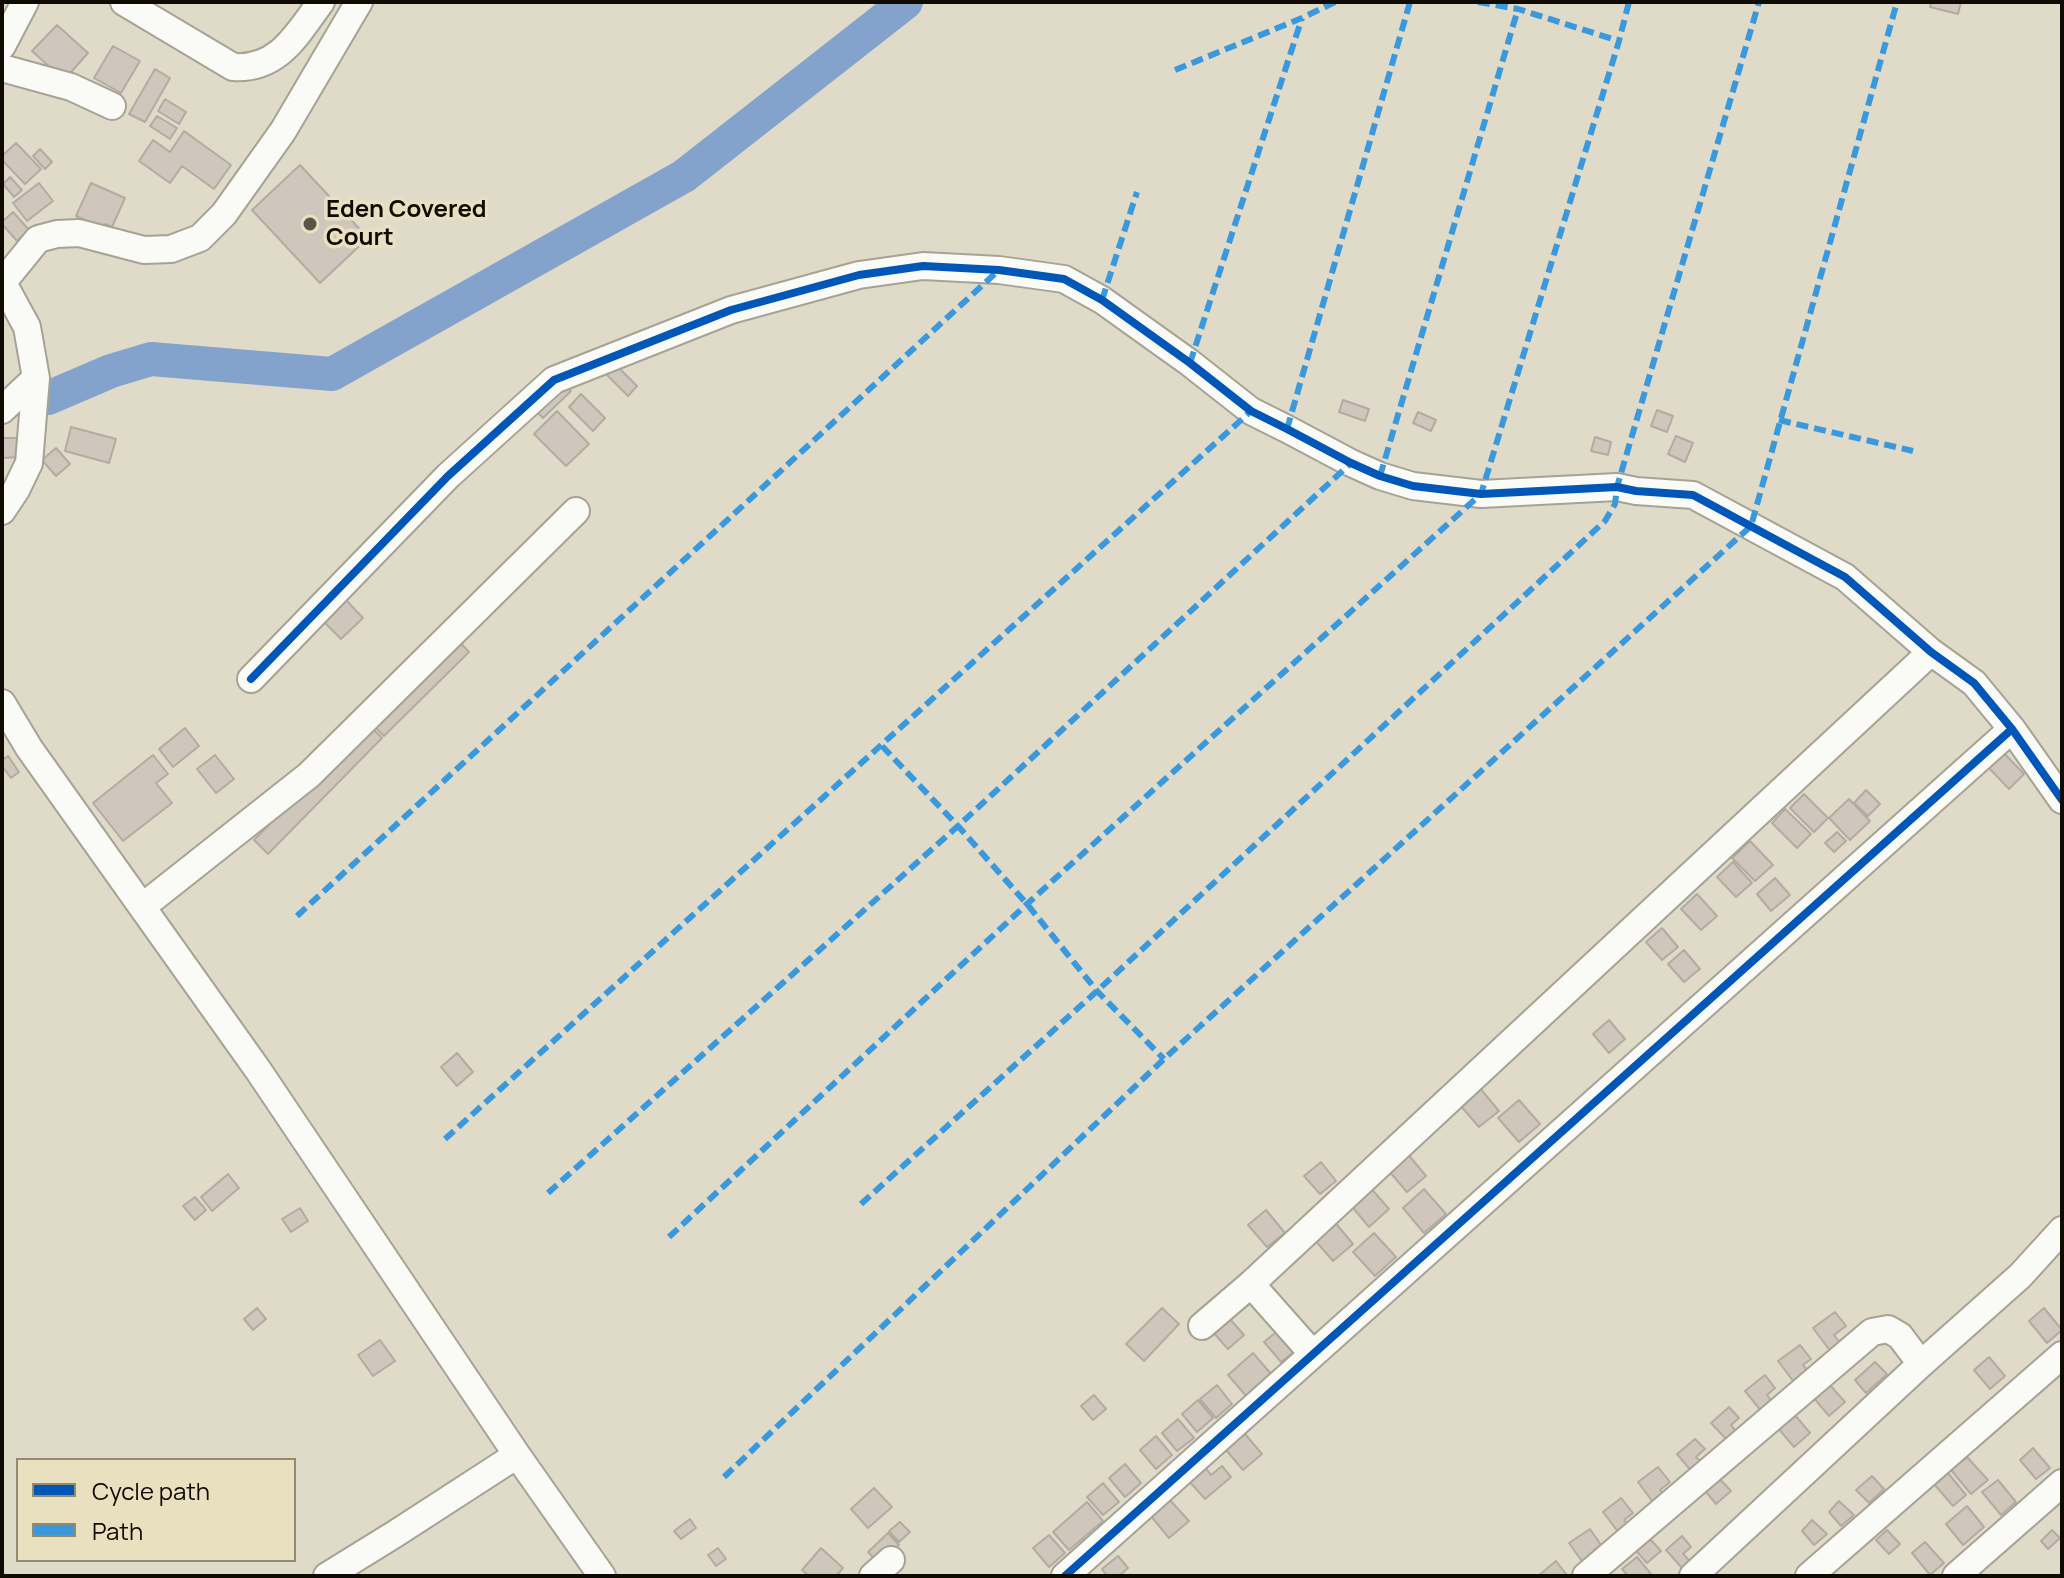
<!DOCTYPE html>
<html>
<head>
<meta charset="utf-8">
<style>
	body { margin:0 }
	#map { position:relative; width:2064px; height:1578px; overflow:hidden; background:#e0dbc9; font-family:Manrope,sans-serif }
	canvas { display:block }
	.frame { position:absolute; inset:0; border:4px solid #0f0b03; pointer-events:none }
	.legend { position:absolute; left:16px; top:1458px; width:280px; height:104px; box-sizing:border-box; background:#e9e0c0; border:2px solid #928b74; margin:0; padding:10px 14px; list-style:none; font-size:24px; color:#0f0b03 }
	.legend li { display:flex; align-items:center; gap:16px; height:40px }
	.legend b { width:40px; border:2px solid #928b74 }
</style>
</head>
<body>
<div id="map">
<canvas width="2064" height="1578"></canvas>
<div class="frame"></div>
<ul class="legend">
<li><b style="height:10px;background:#0057b8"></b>Cycle path</li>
<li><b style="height:10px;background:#3a99dd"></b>Path</li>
</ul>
</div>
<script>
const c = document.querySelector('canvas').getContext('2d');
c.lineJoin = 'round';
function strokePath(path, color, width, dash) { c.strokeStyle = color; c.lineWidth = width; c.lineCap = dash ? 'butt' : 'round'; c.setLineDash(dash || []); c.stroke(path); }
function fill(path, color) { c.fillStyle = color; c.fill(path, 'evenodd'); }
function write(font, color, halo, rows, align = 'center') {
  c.font = font + ' Manrope,sans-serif'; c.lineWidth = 7; c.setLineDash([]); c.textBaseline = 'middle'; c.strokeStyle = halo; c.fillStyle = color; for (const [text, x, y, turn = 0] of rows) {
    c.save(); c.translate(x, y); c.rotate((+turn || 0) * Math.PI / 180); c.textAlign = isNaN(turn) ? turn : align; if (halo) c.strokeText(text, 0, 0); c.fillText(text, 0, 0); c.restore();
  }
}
strokePath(new Path2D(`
	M48,398L111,371L151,359L332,374L684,176L906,2`), '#84a3cc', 34);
const building = new Path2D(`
	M1931,2H1961L1958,14L1930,7Z
	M57,25L88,53L64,80L32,51Z
	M113,46L140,61L121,93L94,78Z
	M155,69L170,78L145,122L129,114Z
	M165,99L186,112L179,124L158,111Z
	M157,116L177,128L170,139L150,126Z
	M184,131L231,165L214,189L182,166L170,183L139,161L153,140L170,152Z
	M16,143L41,169L25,184L2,160V156Z
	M40,149L52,162L45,169L33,156Z
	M300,165L368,238L320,283L252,210Z
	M10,177L22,190L14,197L3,184Z
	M39,183L53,201L27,221L13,203Z
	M91,183L125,198L112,227L105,224L103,228L76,216Z
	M13,212L29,230L17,241L2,224V222Z
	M615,364L637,386L628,396L605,373Z
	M563,382L571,391L543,418L535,410Z
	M581,394L605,418L593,431L569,407Z
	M1343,400L1369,409L1365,421L1339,412Z
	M1657,410L1673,416L1667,432L1651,426Z
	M557,411L589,444L566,466L534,434Z
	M1418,412L1436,420L1431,431L1413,423Z
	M71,427L116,439L109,463L65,451Z
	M1676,436L1693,443L1685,462L1668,454Z
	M1595,437L1611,442L1608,455L1591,451Z
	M2,438H21L22,457L2,458Z
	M56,448L70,464L56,476L42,460Z
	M346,600L363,618L341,639L324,622Z
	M456,638L469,652L384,736L371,723Z
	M368,724L382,738L268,854L254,840Z
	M185,728L199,746L173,767L159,749Z
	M2001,750L2024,774L2009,789L1986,765Z
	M153,755L168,774L156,783L172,803L123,841L93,803Z
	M215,755L234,779L216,793L197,769Z
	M8,756L19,772L11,778L2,766V760Z
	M1866,790L1880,804L1868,816L1854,803Z
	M1804,794L1828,818L1814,832L1790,808Z
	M1849,799L1870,821L1850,840L1829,818Z
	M1785,809L1811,834L1797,848L1772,823Z
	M1837,832L1846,841L1834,852L1825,843Z
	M1750,841L1773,865L1755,881L1732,858Z
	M1733,862L1752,883L1736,897L1717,877Z
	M1775,878L1790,895L1771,911L1757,894Z
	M1697,894L1717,916L1701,930L1681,909Z
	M1662,928L1678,947L1662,960L1646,942Z
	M1684,950L1700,969L1684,982L1668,964Z
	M1609,1020L1625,1039L1609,1053L1593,1034Z
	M457,1053L473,1072L457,1086L441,1067Z
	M1479,1087L1499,1111L1479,1127L1459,1104Z
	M1519,1100L1540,1124L1519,1142L1498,1118Z
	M1407,1153L1426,1176L1407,1192L1388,1170Z
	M1321,1162L1336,1181L1320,1194L1304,1176Z
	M228,1174L239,1188L212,1211L201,1197Z
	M1369,1186L1389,1209L1369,1227L1349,1203Z
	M1424,1189L1446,1214L1424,1233L1403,1208Z
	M195,1197L206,1210L195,1220L183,1206Z
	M300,1208L308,1221L291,1232L282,1219Z
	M1266,1210L1285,1233L1267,1247L1248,1225Z
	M1333,1220L1353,1244L1333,1261L1313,1238Z
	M1374,1233L1396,1257L1375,1276L1353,1252Z
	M257,1308L266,1319L253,1330L244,1319Z
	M1162,1308L1179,1324L1144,1361L1126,1344Z
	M2044,1308L2062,1330L2047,1343L2029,1321Z
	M1835,1312L1846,1326L1834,1335L1841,1344L1831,1352L1813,1328Z
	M1228,1317L1244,1335L1228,1349L1212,1331Z
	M1281,1328L1299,1348L1281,1362L1264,1342Z
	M380,1340L395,1361L373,1376L358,1355Z
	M1800,1345L1811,1359L1803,1365L1808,1371L1794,1382L1778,1361Z
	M1253,1353L1272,1375L1247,1397L1228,1375Z
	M1989,1357L2005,1376L1990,1389L1974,1370Z
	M1875,1362L1887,1374L1866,1393L1855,1380Z
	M1765,1375L1775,1388L1767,1395L1773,1403L1762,1412L1745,1391Z
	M1829,1384L1845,1402L1829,1416L1813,1397Z
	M1217,1385L1232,1404L1216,1418L1200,1399Z
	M1094,1395L1106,1409L1093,1420L1081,1406Z
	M1198,1400L1213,1418L1197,1432L1182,1414Z
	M1729,1407L1739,1418L1731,1425L1737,1432L1727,1440L1711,1423Z
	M1794,1414L1810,1433L1794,1447L1778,1428Z
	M1178,1419L1194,1438L1177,1451L1162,1433Z
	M1245,1434L1262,1454L1243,1470L1226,1450Z
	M1156,1436L1172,1455L1156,1469L1140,1450Z
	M1695,1439L1705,1449L1696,1457L1702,1463L1692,1472L1677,1454Z
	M2033,1448L2050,1468L2036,1479L2020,1460Z
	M1967,1457L1988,1480L1971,1494L1951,1470Z
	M1125,1464L1141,1483L1125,1497L1109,1478Z
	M1222,1466L1231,1477L1205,1499L1189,1481L1205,1467L1211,1475Z
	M1658,1467L1670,1482L1660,1490L1666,1497L1655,1505L1638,1482Z
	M1948,1473L1966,1495L1953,1506L1934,1484Z
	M1716,1475L1731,1491L1716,1504L1702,1487Z
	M1872,1476L1884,1489L1869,1503L1856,1490Z
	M1998,1480L2016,1502L2001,1515L1982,1492Z
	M1103,1483L1119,1502L1103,1515L1087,1497Z
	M874,1488L892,1507L868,1528L851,1509Z
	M1621,1498L1633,1513L1624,1520L1632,1530L1622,1537L1603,1512Z
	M1169,1499L1189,1521L1169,1538L1150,1515Z
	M1839,1501L1854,1515L1841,1526L1829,1512Z
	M1087,1502L1103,1521L1069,1550L1053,1532Z
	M1967,1506L1984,1527L1963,1545L1946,1524Z
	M690,1519L696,1528L681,1539L674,1531Z
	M1812,1520L1827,1534L1814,1545L1802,1531Z
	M900,1522L910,1532L899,1542L889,1531Z
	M1590,1529L1601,1545L1594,1550L1598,1557L1586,1567L1569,1543Z
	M1887,1530L1900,1544L1889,1554L1876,1540Z
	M2052,1530L2060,1538L2048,1549L2041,1541Z
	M888,1533L899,1545L878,1563L868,1552Z
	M1049,1535L1065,1553L1049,1567L1033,1548Z
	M1682,1536L1691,1547L1683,1554L1690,1561L1682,1568L1666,1550Z
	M1650,1539L1661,1551L1647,1563L1632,1546L1639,1540L1643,1545Z
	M1925,1542L1944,1563L1930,1575L1912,1553Z
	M718,1548L726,1559L716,1566L708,1555Z
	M821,1548L843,1568L836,1576H809L802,1570Z
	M1118,1556L1128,1568L1119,1576H1107L1102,1569Z
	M1637,1557L1651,1574L1648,1576H1628L1622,1569Z
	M1556,1561L1566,1574L1563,1576H1538Z`);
fill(building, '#cfc6bc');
strokePath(building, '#b3aba1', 2);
const minor = new Path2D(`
	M124,2L233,67C279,70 297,34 321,2
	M2,46L25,2
	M2,68L71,87L112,106
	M2,281L27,327L36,378L29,463L16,490L2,511
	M3,282L38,239L57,234L79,233L144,250L171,249L200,238L224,214L283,131L359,2
	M2,410L36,378
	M251,679L448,476L554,380L731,310L859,275L923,266L999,270L1064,279L1102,300L1190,363L1251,411L1287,429L1351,463L1380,476L1413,486L1481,494L1617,487L1636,491L1693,495L1845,577L1931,652L1974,683L2012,729L2062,800
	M2,703L29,748L258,1070L517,1455L602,1576
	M142,907L309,775L576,511
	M1251,1284L1312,1353
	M1202,1326L1251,1284L1931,652
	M327,1576L395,1534L517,1455
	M873,1576L891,1560
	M1065,1576L2012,729
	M1586,1576L1872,1332L1888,1329L1900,1336L1921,1364
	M1693,1576L1921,1364L2020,1276L2062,1230
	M1809,1576L2062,1355
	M1956,1576L2062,1483`);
strokePath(minor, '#a6a294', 30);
strokePath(minor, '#fafaf7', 26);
strokePath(new Path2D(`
	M1478,2L1518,9L1619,41
	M1175,70L1302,18L1335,2
	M1102,300L1137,192
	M1190,363L1302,18
	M1779,420L1913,451
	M1287,429L1410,2
	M1380,476L1518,9
	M882,746L958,826L1027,904L1097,991L1164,1059
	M297,916L999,270
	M445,1139L1251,411
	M548,1193L958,826L1351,463
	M861,1204L1097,991L1605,521L1615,504L1617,487L1759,2
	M669,1237L1027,904L1481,494L1619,41L1629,2
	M724,1477L1164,1059L1751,526L1897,2`), '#3a99dd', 6, [12, 6]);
strokePath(new Path2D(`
	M251,679L448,476L554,380L731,310L859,275L923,266L999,270L1064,279L1102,300L1190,363L1251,411L1287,429L1351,463L1380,476L1413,486L1481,494L1617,487L1636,491L1693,495L1845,577L1931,652L1974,683L2012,729L2062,800
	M1065,1576L2012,729`), '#0057b8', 8);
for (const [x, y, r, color] of [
	[310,224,8,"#585448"]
]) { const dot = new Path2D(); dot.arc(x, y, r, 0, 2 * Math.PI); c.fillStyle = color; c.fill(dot); strokePath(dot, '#e9e0c0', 3); }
write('bold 24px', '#0f0b03', '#e9e0c0', [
	["Eden Covered",326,210],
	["Court",326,238]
], 'left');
</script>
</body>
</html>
